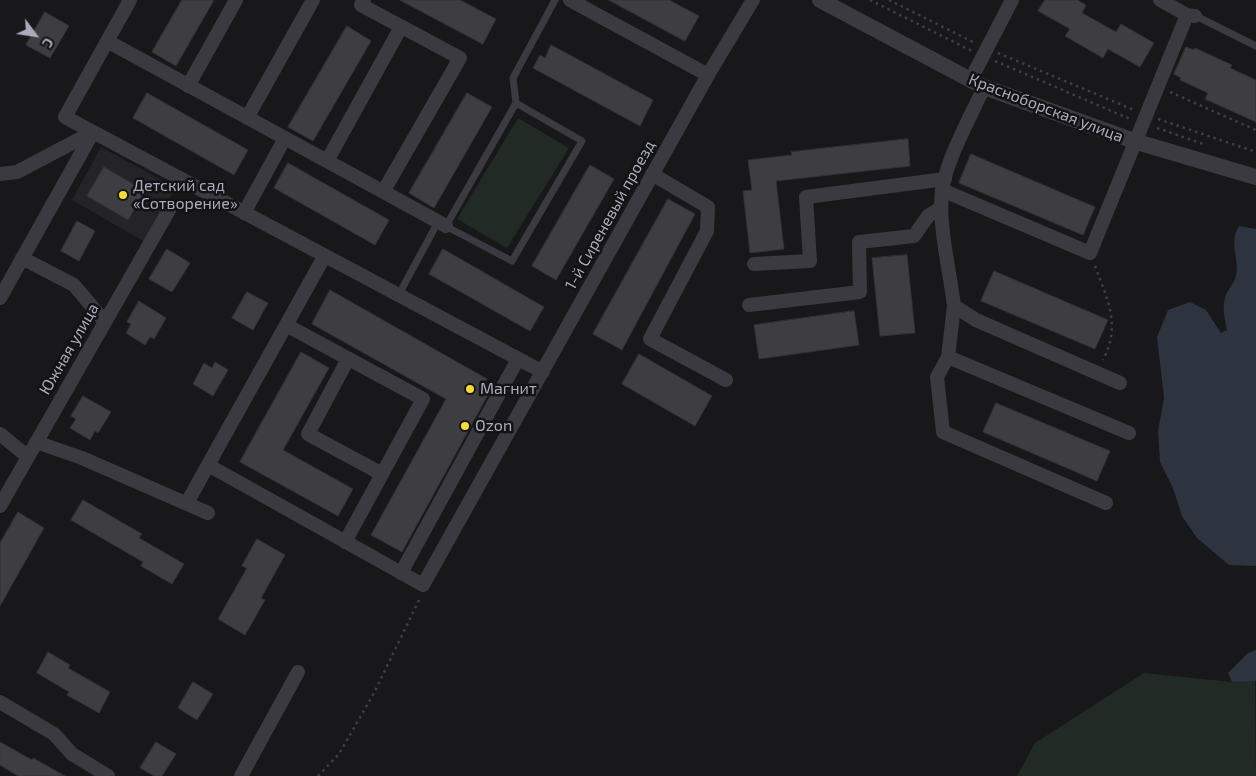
<!DOCTYPE html>
<html>
<head>
<meta charset="utf-8">
<style>
	body { margin:0 }
	#map { position:relative; width:1256px; height:776px; overflow:hidden; background:#18181a; font-family:"Exo 2",sans-serif }
	canvas { display:block }
	.north { position:absolute; left:10px; top:10px; width:50px; height:50px; -webkit-text-stroke:4px #131315; paint-order:stroke; rotate:121deg; font-size:14px; font-weight:700; line-height:20px; text-align:center; color:#a9abba }
	.north::after { content:''; display:block; margin:auto; width:18px; height:22px; background:#a9abba; clip-path:polygon(50% 0,100% 100%,50% 72%,0 100%) }
</style>
</head>
<body>
<div id="map">
<canvas width="1256" height="776"></canvas>
<div class="north">С</div>
</div>
<script>
const c = document.querySelector('canvas').getContext('2d');
c.lineJoin = 'round';
function fill(path, color) { c.fillStyle = color; c.fill(path, 'evenodd'); }
function strokePath(path, color, width, dash) { c.strokeStyle = color; c.lineWidth = width; c.lineCap = dash ? 'butt' : 'round'; c.setLineDash(dash || []); c.stroke(path); }
function write(font, color, halo, rows, align = 'center') {
  c.font = font + ' "Exo 2",sans-serif'; c.lineWidth = 5; c.setLineDash([]); c.textBaseline = 'middle'; c.strokeStyle = halo; c.fillStyle = color; for (const [text, x, y, turn = 0] of rows) {
    c.save(); c.translate(x, y); c.rotate((+turn || 0) * Math.PI / 180); c.textAlign = isNaN(turn) ? turn : align; if (halo) c.strokeText(text, 0, 0); c.fillText(text, 0, 0); c.restore();
  }
}
fill(new Path2D(`
	M101,147L176,188L145,242L72,200Z`), '#242427');
fill(new Path2D(`
	M518,118L569,148L507,248L457,219Z
	M1144,673L1232,682L1255,680L1256,776H1017L1035,743Z`), '#212a24');
fill(new Path2D(`
	M1239,226L1256,229V566L1229,565L1197,538L1182,516L1173,488L1160,462L1158,431L1164,398L1157,337L1168,310L1190,302L1206,310L1221,333L1227,330C1225,320 1222,309 1225,298C1227,290 1234,284 1236,276C1240,258 1228,243 1239,226Z
	M1256,650V681L1232,682L1228,673L1248,653Z`), '#2d333f');
const building = new Path2D(`
	M182,0H214L176,66L152,52Z
	M400,0H460L496,19L483,44Z
	M609,0H669L699,16L685,41Z
	M1045,0H1077L1086,5L1082,13L1116,32L1121,24L1154,43L1140,67L1108,49L1103,58L1065,36L1070,29L1038,11Z
	M45,12L69,26L50,58L26,45Z
	M347,26L371,41L313,141L288,127Z
	M551,45L653,100L640,126L533,68L540,55L545,58Z
	M1186,47L1194,50L1195,48L1232,65L1230,68L1256,80V122L1205,99L1208,93L1180,80L1181,78L1174,74Z
	M147,93L248,150L234,175L133,118Z
	M467,93L492,107L434,208L409,193Z
	M908,139L910,166L776,181L784,249L750,253L743,191L752,190L748,160L792,155L791,152Z
	M971,154L1095,207L1083,235L959,183Z
	M288,163L389,220L375,245L274,188Z
	M590,165L614,179L556,280L532,266Z
	M104,167L145,191L128,220L87,196Z
	M668,199L695,214L622,350L593,334Z
	M77,221L95,231L79,261L61,251Z
	M167,249L190,263L172,292L149,279Z
	M443,249L544,307L530,331L429,274Z
	M907,255L915,333L880,336L872,258Z
	M994,271L1108,320L1095,349L981,301Z
	M330,290L487,379L485,382L490,386V391L402,552L371,535L446,399L312,324Z
	M247,292L268,303L253,330L232,318Z
	M139,301L166,318L154,339L150,337L145,345L126,333L131,324L127,322Z
	M854,311L859,345L759,359L754,325Z
	M301,352L329,368L283,450L353,489L338,516L240,462Z
	M639,354L712,396L695,426L622,384Z
	M215,362L228,370L213,396L193,384L204,363L212,368Z
	M83,396L111,412L98,433L95,431L90,440L70,428L76,419L71,416Z
	M996,403L1110,451L1097,481L983,432Z
	M83,500L142,534L139,538L184,564L172,584L141,566L143,562L71,520Z
	M18,512L44,528L0,606V543Z
	M257,539L285,555L261,598L265,600L245,635L218,619L247,568L242,566Z
	M48,652L70,665L68,668L110,692L99,713L67,695L69,692L37,673Z
	M193,682L213,694L197,720L178,708Z
	M0,742L32,760L33,758L65,776H18L0,765Z
	M156,742L176,754L162,776H154L140,768Z`);
fill(building, '#3d3d42');
strokePath(building, '#323236', 1);
strokePath(new Path2D(`
	M870,0L972,51
	M889,0L975,43
	M998,53L1134,110
	M995,61L1130,119
	M1170,92L1256,130
	M1158,119L1256,152
	M1157,128L1206,145
	M1095,266C1108,301 1121,325 1103,360
	M318,776L339,754L374,693L420,598`), '#3e3f46', 2.5, [2.5, 4]);
strokePath(new Path2D(`
	M1196,16L1256,46
	M516,103L513,78L555,0
	M398,296L438,222L512,261L582,141L516,103L446,226`), '#3b3a41', 7);
strokePath(new Path2D(`
	M130,0L65,117L543,372
	M364,0L361,5L460,58L383,192
	M570,0L708,75
	M1160,0L1187,15L1195,16
	M107,41L446,226
	M970,81L1012,0
	M188,86L236,0
	M984,87C971,116 946,160 942,191C938,224 950,272 954,306L976,320L1120,383
	M247,118L313,0
	M327,161L401,27
	M0,174L17,172L93,132
	M652,174L708,207L707,231L650,339L726,380
	M244,213L285,138
	M324,257L208,465L423,585L708,75L753,0
	M22,258L74,285L105,322
	M754,264L810,261L806,197L945,179
	M0,298L93,132
	M749,305L860,292L859,242L914,236L928,216L941,208L942,190L1090,253L1187,15
	M954,306L948,357L1129,433
	M286,325L423,399L345,542
	M948,357L937,377L943,432L1106,503
	M348,359L308,434L382,474
	M0,434L28,457
	M36,442L82,458L208,513
	M187,503L208,465
	M0,506L169,210
	M401,573L518,359
	M0,702L54,734L72,754L108,776
	M241,776L298,672`), '#3b3a41', 14);
strokePath(new Path2D(`
	M820,0L984,87L1137,142L1256,177`), '#3b3a41', 16);
for (const [x, y, r, color] of [
	[123,195,5,"#f8dc31"],
	[470,389,5,"#f8dc31"],
	[465,426,5,"#f8dc31"]
]) { const dot = new Path2D(); dot.arc(x, y, r, 0, 2 * Math.PI); c.fillStyle = color; c.fill(dot); strokePath(dot, '#131315', 2); }
write('16px', '#a9abba', '#131315', [
	["Красноборская улица",1046,108,21],
	["1-й Сиреневый проезд",610,215,-61],
	["Южная улица",69,349,-60]
]);
write('16px', '#a9abba', '#131315', [
	["Детский сад",133,186],
	["«Сотворение»",133,204],
	["Магнит",480,389],
	["Ozon",475,426]
], 'left');
</script>
</body>
</html>
